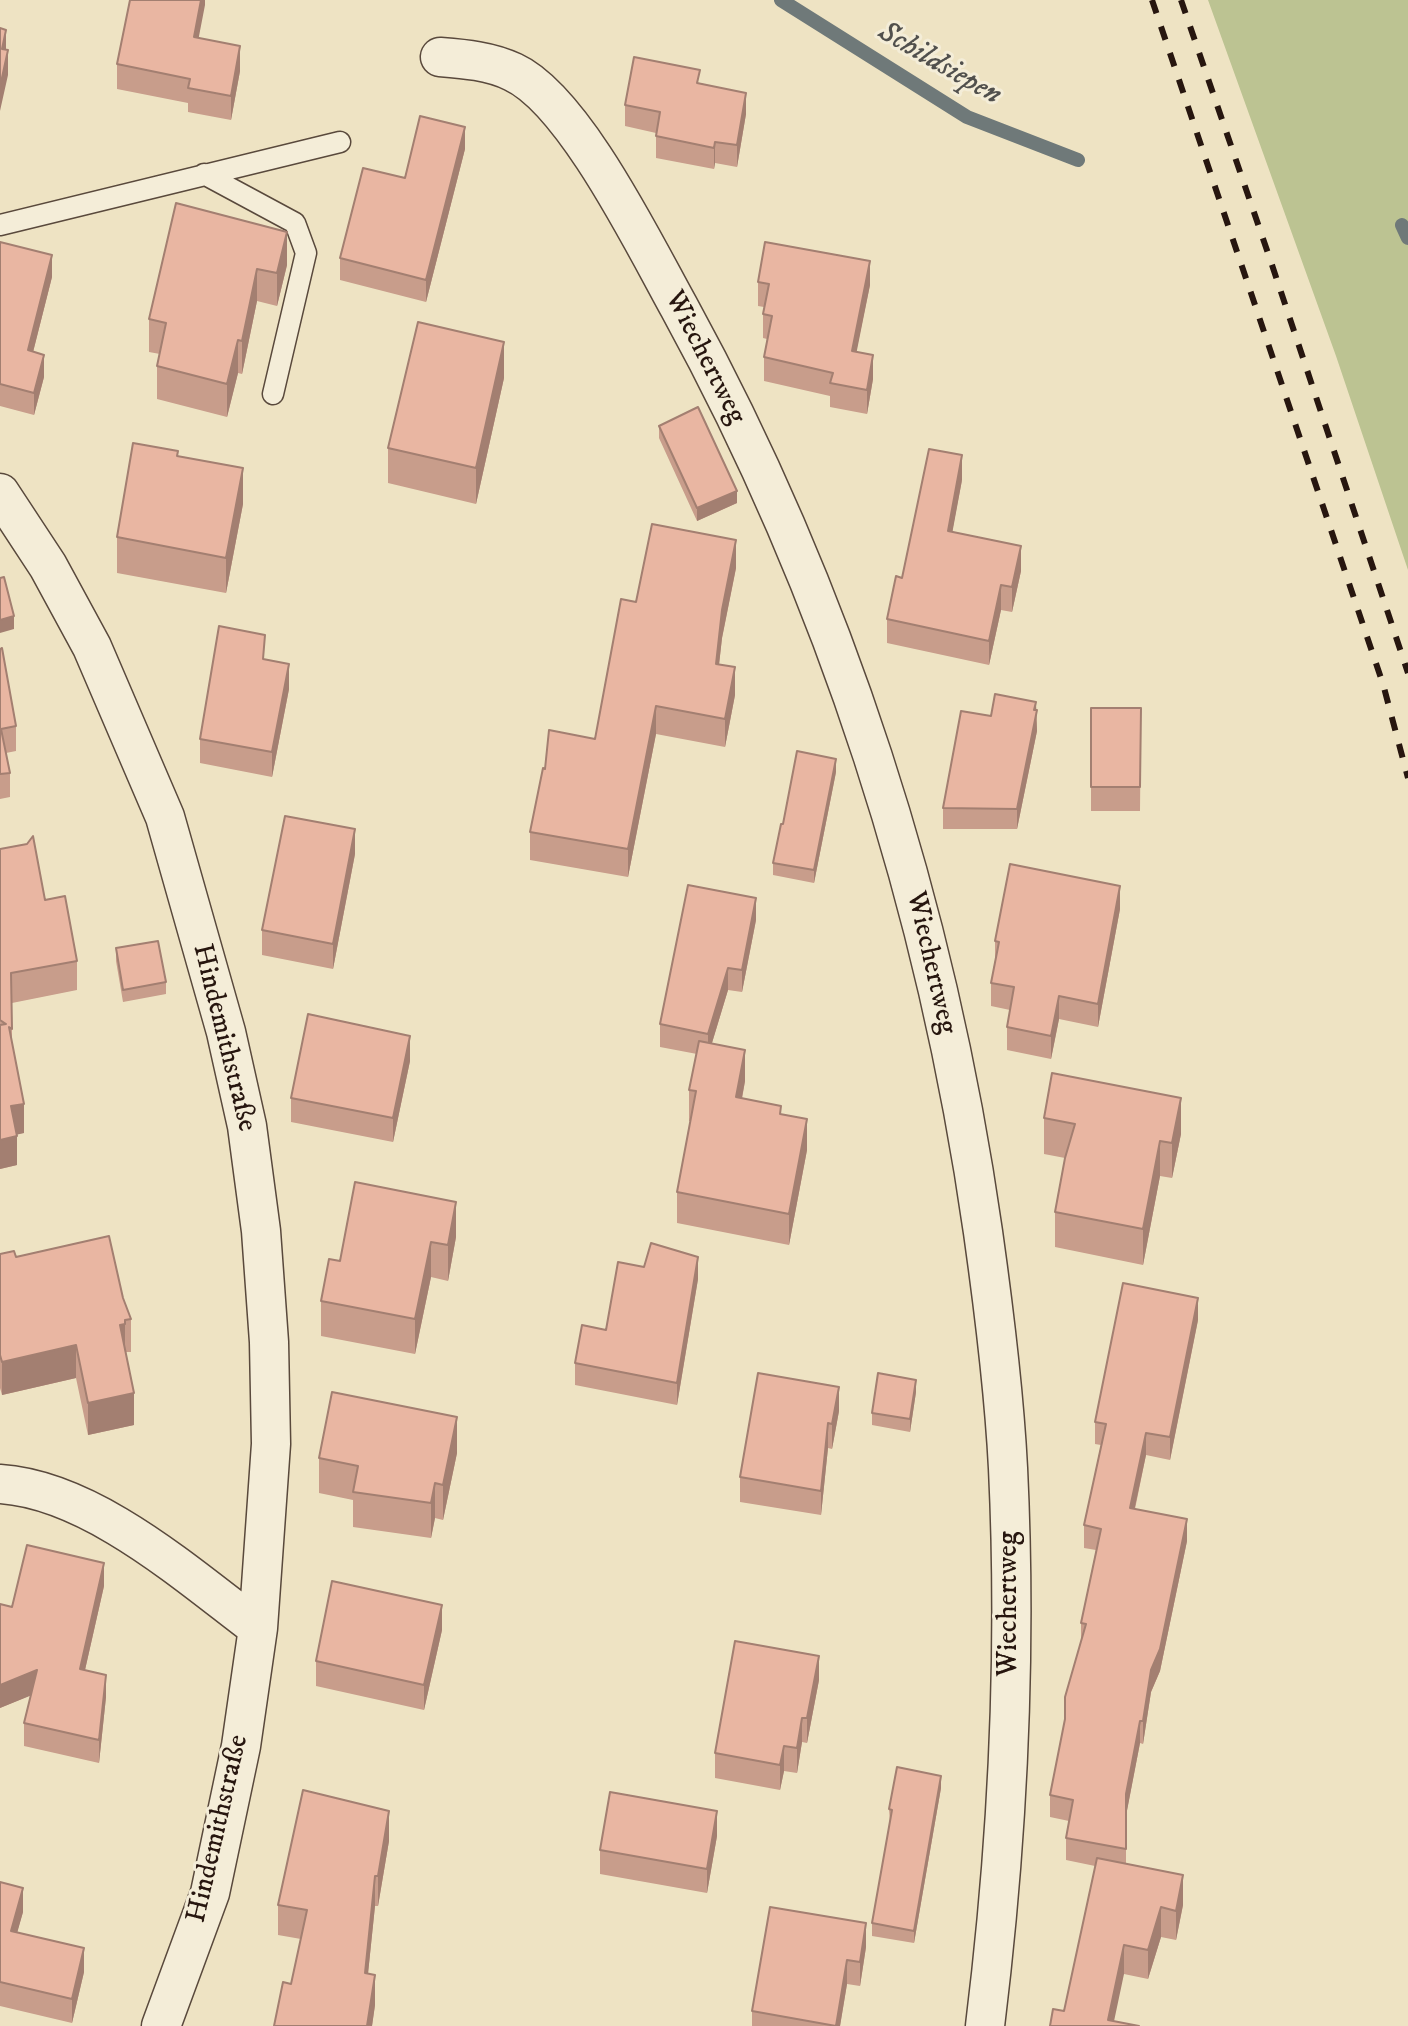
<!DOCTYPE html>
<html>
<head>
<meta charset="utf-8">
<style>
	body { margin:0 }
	canvas { display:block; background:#eee3c3 }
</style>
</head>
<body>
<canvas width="1408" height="2026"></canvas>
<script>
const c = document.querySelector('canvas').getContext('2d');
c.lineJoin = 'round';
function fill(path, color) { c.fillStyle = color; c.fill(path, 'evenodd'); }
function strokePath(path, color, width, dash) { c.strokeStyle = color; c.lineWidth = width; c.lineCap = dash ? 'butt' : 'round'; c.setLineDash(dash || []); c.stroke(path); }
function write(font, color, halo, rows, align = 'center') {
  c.font = font + ' "IM FELL DW Pica",serif'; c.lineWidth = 6; c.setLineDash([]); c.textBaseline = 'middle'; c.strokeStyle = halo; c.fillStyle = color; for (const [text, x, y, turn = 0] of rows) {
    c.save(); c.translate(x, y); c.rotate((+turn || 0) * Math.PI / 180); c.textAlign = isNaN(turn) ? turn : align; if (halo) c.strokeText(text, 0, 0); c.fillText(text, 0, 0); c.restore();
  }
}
fill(new Path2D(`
	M1208,0H1408V570L1336,356Z`), '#bcc392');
strokePath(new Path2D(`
	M781,0L967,117L1078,160
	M1402,225L1408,238`), '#6f7979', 14);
const lane = new Path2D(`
	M204,174L295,223L306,253L273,394
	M0,225L340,142`);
const street = new Path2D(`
	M440,57C465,59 490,61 513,72C574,100 645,246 679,307C836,593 937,910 983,1232C994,1310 1004,1389 1008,1468C1017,1655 1008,1840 985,2026
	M0,493L48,566L92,647L165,817L226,1032L247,1126L261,1231L269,1342L271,1444L258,1628L241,1746L210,1893L161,2026
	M0,1484C92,1490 186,1574 258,1628`);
strokePath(lane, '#59493c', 23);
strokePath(street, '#59493c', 41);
strokePath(lane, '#f4edd8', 20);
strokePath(street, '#f4edd8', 38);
strokePath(new Path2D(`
	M1152,0L1383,684L1408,778
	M1181,0L1271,262L1408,673`), '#27160f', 6, [14, 14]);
fill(new Path2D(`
	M205,0L198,38L240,71L231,120L188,112V103L117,89V64Z
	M700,84L746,114L737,167L715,163L714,169L656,158V133L625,126V105Z
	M465,149L426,302L340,280V258L405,178Z
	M176,203L287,265L277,306L257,301L242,374L238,373L227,417L157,399V366L160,354L149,352V319Z
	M0,242L52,277L33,352L44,377L34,415L0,406Z
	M758,282L870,285L856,352L873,379L867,414L830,407V396L764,381V357L767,339L763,338V314L764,307L758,306Z
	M504,378L476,504L388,483V448Z
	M659,426L737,503L697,521L659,438Z
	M178,456L243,504L226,593L117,573V537Z
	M962,480L952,532L1021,571L1012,612L1001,610L989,665L887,643V619L902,578Z
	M736,568L722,638L719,664L735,695L725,747L656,734L628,877L530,860V832L545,769L595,739L636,602Z
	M0,649L16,726V751L6,753L10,773V797L0,799Z
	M265,659L289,689L272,777L200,763V739Z
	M1091,708H1141L1140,811H1091Z
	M1036,710L1037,731L1017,829H943V808L991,716Z
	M836,772L814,883L773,875V863L783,824Z
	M0,849L45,900L77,961V990L12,1003V1042L24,1133L16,1134L17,1165L0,1169Z
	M355,854L333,969L262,955V930Z
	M1120,909L1098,1027L1059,1019L1051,1059L1007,1050V1027L1010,1010L991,1006V983L995,960V941Z
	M756,920L742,992L728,990L712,1043L745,1081L742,1099L781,1114L807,1150L789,1245L677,1223V1192L691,1121H689V1090L697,1054L660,1047V1024Z
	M116,948L166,982V994L123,1002L116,961Z
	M410,1061L393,1142L291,1122V1098Z
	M1044,1118L1181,1134L1172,1178L1160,1176L1143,1265L1055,1247V1212L1065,1158L1044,1154Z
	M456,1237L448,1281L431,1277L415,1354L321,1336V1301L340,1261Z
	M0,1254L16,1257L123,1298L131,1319V1352H126L134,1425L88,1435L76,1378L2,1395L0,1388Z
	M698,1279L677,1405L575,1385V1363L606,1330Z
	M1198,1320L1170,1460L1146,1455L1135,1509L1187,1541L1160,1671L1151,1692L1143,1744L1140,1743L1126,1815V1864L1183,1905L1176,1940L1161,1937L1148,1979L1124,1974L1064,2011L1095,1866L1066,1860V1838L1069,1821L1050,1817V1795L1081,1642V1623L1096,1550L1084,1548V1525L1101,1445L1095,1444V1422Z
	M916,1392L910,1432L872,1425V1413Z
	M839,1411L832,1449L828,1448L821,1515L740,1502V1477Z
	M457,1453L443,1520L435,1518L431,1538L353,1527V1500L319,1493V1458Z
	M104,1586L85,1670L106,1697L99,1763L24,1746V1723L31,1695L0,1708L12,1607Z
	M442,1630L424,1710L316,1686V1661Z
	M819,1680L807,1743L802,1742L797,1773L784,1771L780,1790L715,1778V1753Z
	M941,1788L914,1943L872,1936V1923L890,1822L889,1809Z
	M717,1836L707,1893L600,1874V1850Z
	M389,1841L378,1906H375L368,1973L375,2005L372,2026H274L291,1984L301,1939L278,1935V1905Z
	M0,1882L23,1912L17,1932L84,1972L72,2023L0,2006Z
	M866,1947L860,1986L847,1984L840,2026H752V2011Z`), '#c89d8b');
fill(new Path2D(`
	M201,0H205V5L194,62V37Z
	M6,30V54L2,49Z
	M240,46V71L231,120V96Z
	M8,50V75L0,111V87Z
	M746,93V114L737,167V145Z
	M465,127V149L426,302V280Z
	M715,142V163L714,169V148Z
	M287,232V265L277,306V273Z
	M52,255V277L28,372V350Z
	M870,261V285L852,375V351Z
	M257,269V301L242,374V341Z
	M238,340V373L227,417V384Z
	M504,342V378L476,504V468Z
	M44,355V377L34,415V393Z
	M873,355V379L867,414V390Z
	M962,455V480L948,556V531Z
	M243,468V504L226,593V558Z
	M737,491V503L697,521V508Z
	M736,540V568L722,638L716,692V664L722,610Z
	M1021,546V571L1012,612V587Z
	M1001,585V610L989,665V641Z
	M14,616V629L0,633V620Z
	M289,664V689L272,777V752Z
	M735,667V695L725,747V719Z
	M1036,702L1037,731L1017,829V809Z
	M656,706V734L628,877V849Z
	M836,759V772L814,883V870Z
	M355,829V854L333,969V944Z
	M1120,886V909L1098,1027V1004Z
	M756,898V920L742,992V970Z
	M728,968V990L708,1056V1034Z
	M1059,996V1019L1051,1059V1036Z
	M410,1036V1061L393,1142V1118Z
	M745,1050V1081L736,1129V1097Z
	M1181,1098V1134L1172,1178V1143Z
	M24,1104V1133L11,1136V1106Z
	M807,1119V1150L789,1245V1214Z
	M17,1136V1165L0,1169V1140Z
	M1160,1141V1176L1143,1265V1229Z
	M456,1202V1237L448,1281V1245Z
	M431,1242V1277L415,1354V1319Z
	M698,1257V1279L677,1405V1383Z
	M1198,1298V1320L1170,1460V1437Z
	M125,1324V1357L120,1325Z
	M76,1345V1378L2,1395V1362Z
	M916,1380V1392L910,1432V1419Z
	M839,1387V1411L832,1449V1424Z
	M134,1393V1425L88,1435V1403Z
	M457,1417V1453L443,1520V1485Z
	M828,1423V1448L821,1515V1491Z
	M1146,1433V1455L1130,1530V1508Z
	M435,1483V1518L431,1538V1503Z
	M1187,1519V1541L1160,1671L1151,1692L1143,1744V1721L1151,1670Z
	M104,1563V1586L80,1692V1669Z
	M442,1605V1630L424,1710V1685Z
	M819,1656V1680L807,1743V1718Z
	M37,1670V1693L0,1708V1685Z
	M106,1675V1697L99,1763V1740Z
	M802,1718V1742L797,1773V1748Z
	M1140,1721V1743L1126,1816V1794Z
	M784,1746V1771L780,1790V1765Z
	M941,1776V1788L914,1943V1931Z
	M389,1811V1841L378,1906V1876Z
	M717,1811V1836L707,1893V1869Z
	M1183,1875V1905L1176,1940V1911Z
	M375,1876V1906L365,2003V1973Z
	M23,1888V1912L11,1955V1931Z
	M1161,1907V1937L1148,1979V1950Z
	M866,1923V1947L860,1986V1962Z
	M1124,1945V1974L1113,2026L1108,2020Z
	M84,1948V1972L72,2023V1999Z
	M847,1960V1984L840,2026H836Z
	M375,1975V2005L372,2026H367Z`), '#a37f71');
const building = new Path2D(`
	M130,0H201L194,37L240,46L231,96L188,88L190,79L117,64Z
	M0,28L6,30L2,49L8,50L0,87Z
	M634,57L700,70L697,83L746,93L737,145L715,142L714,148L656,136L660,112L625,105Z
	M420,116L465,127L426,280L340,258L363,168L405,178Z
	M176,203L287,232L277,273L257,269L242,341L238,340L227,384L157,366L166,323L149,319Z
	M0,242L52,255L28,350L44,355L34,393L0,384Z
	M765,242L870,261L852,351L873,355L867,390L830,383L833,373L764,357L772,316L763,314L769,284L758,282Z
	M418,322L504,342L476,468L388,448Z
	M698,407L737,491L697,508L659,426Z
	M133,443L178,451L177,456L243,468L226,558L117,537Z
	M929,449L962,455L948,531L1021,546L1012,587L1001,585L989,641L887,619L896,576L902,578Z
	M652,524L736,540L722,610L716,664L735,667L725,719L656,706L628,849L530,832L543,768L545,769L549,730L595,739L621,599L636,602Z
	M4,577L14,616L0,620V578Z
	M219,626L265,635L263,659L289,664L272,752L200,739Z
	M2,648L16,726L1,729L10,773L0,774V649Z
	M995,694L1036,702L1034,710H1037L1017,809L943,808L961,711L991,716Z
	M1091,708H1141L1140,787H1091Z
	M797,751L836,759L814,870L773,863L781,824H783Z
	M285,816L355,829L333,944L262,930Z
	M33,836L45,900L65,896L77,961L11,973L12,1029L9,1027L24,1104L11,1106L17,1136L0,1140V1025L6,1024L0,1020V849L27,844Z
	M1010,864L1120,886L1098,1004L1059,996L1051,1036L1007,1027L1014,987L991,983L999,942L995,941Z
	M688,885L756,898L742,970L728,968L708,1034L660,1024Z
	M158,941L166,982L123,990L116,948Z
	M308,1014L410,1036L393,1118L291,1098Z
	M699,1041L745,1050L736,1097L781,1106L780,1114L807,1119L789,1214L677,1192L696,1091L689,1090Z
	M1052,1073L1181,1098L1172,1143L1160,1141L1143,1229L1055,1212L1065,1158L1075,1124L1044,1118Z
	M355,1182L456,1202L448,1245L431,1242L415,1319L321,1301L329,1259L340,1261Z
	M109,1236L123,1298L131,1319L125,1320V1324L120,1325L134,1393L88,1403L76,1345L2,1362L0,1355V1254L14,1251L16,1257Z
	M651,1243L698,1257L677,1383L575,1363L582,1325L606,1330L618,1262L644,1267Z
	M1123,1283L1198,1298L1170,1437L1146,1433L1130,1508L1187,1519L1160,1649L1151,1670L1143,1721H1140L1126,1794V1849L1066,1838L1073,1800L1050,1795L1065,1719V1697L1086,1624L1081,1623L1101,1529L1084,1525L1106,1424L1095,1422Z
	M758,1373L839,1387L832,1424L828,1423L821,1491L740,1477Z
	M878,1373L916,1380L910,1419L872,1413Z
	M332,1392L457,1417L443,1485L435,1483L431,1503L353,1492L358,1466L319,1458Z
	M27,1545L104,1563L80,1669L106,1675L99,1740L24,1723L37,1670L0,1685V1604L12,1607Z
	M332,1581L442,1605L424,1685L316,1661Z
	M735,1641L819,1656L807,1718H802L797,1748L784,1746L780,1765L715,1753Z
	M897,1767L941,1776L914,1931L872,1923L892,1810L889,1809Z
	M303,1790L389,1811L378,1876H375L365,1973L375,1975L367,2026H274L283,1982L291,1984L307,1910L278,1905Z
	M610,1792L717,1811L707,1869L600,1850Z
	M1097,1858L1183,1875L1176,1911L1161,1907L1148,1950L1124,1945L1108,2020L1139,2026H1050L1053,2009L1064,2011Z
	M0,1882L23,1888L11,1931L84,1948L72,1999L0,1982Z
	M770,1907L866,1923L860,1962L847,1960L836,2026L752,2011Z`);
fill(building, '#e9b6a2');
strokePath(building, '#a37f71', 2);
write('28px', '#27160f', '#f4edd8', [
	["Wiechertweg",704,358,63],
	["Wiechertweg",930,963,77],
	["Hindemithstraße",223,1038,76],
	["Wiechertweg",1010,1604,-90],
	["Hindemithstraße",219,1829,-77]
]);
write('italic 30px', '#51504d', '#f4edd8', [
	["Schildsiepen",939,65,30]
]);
</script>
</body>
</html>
